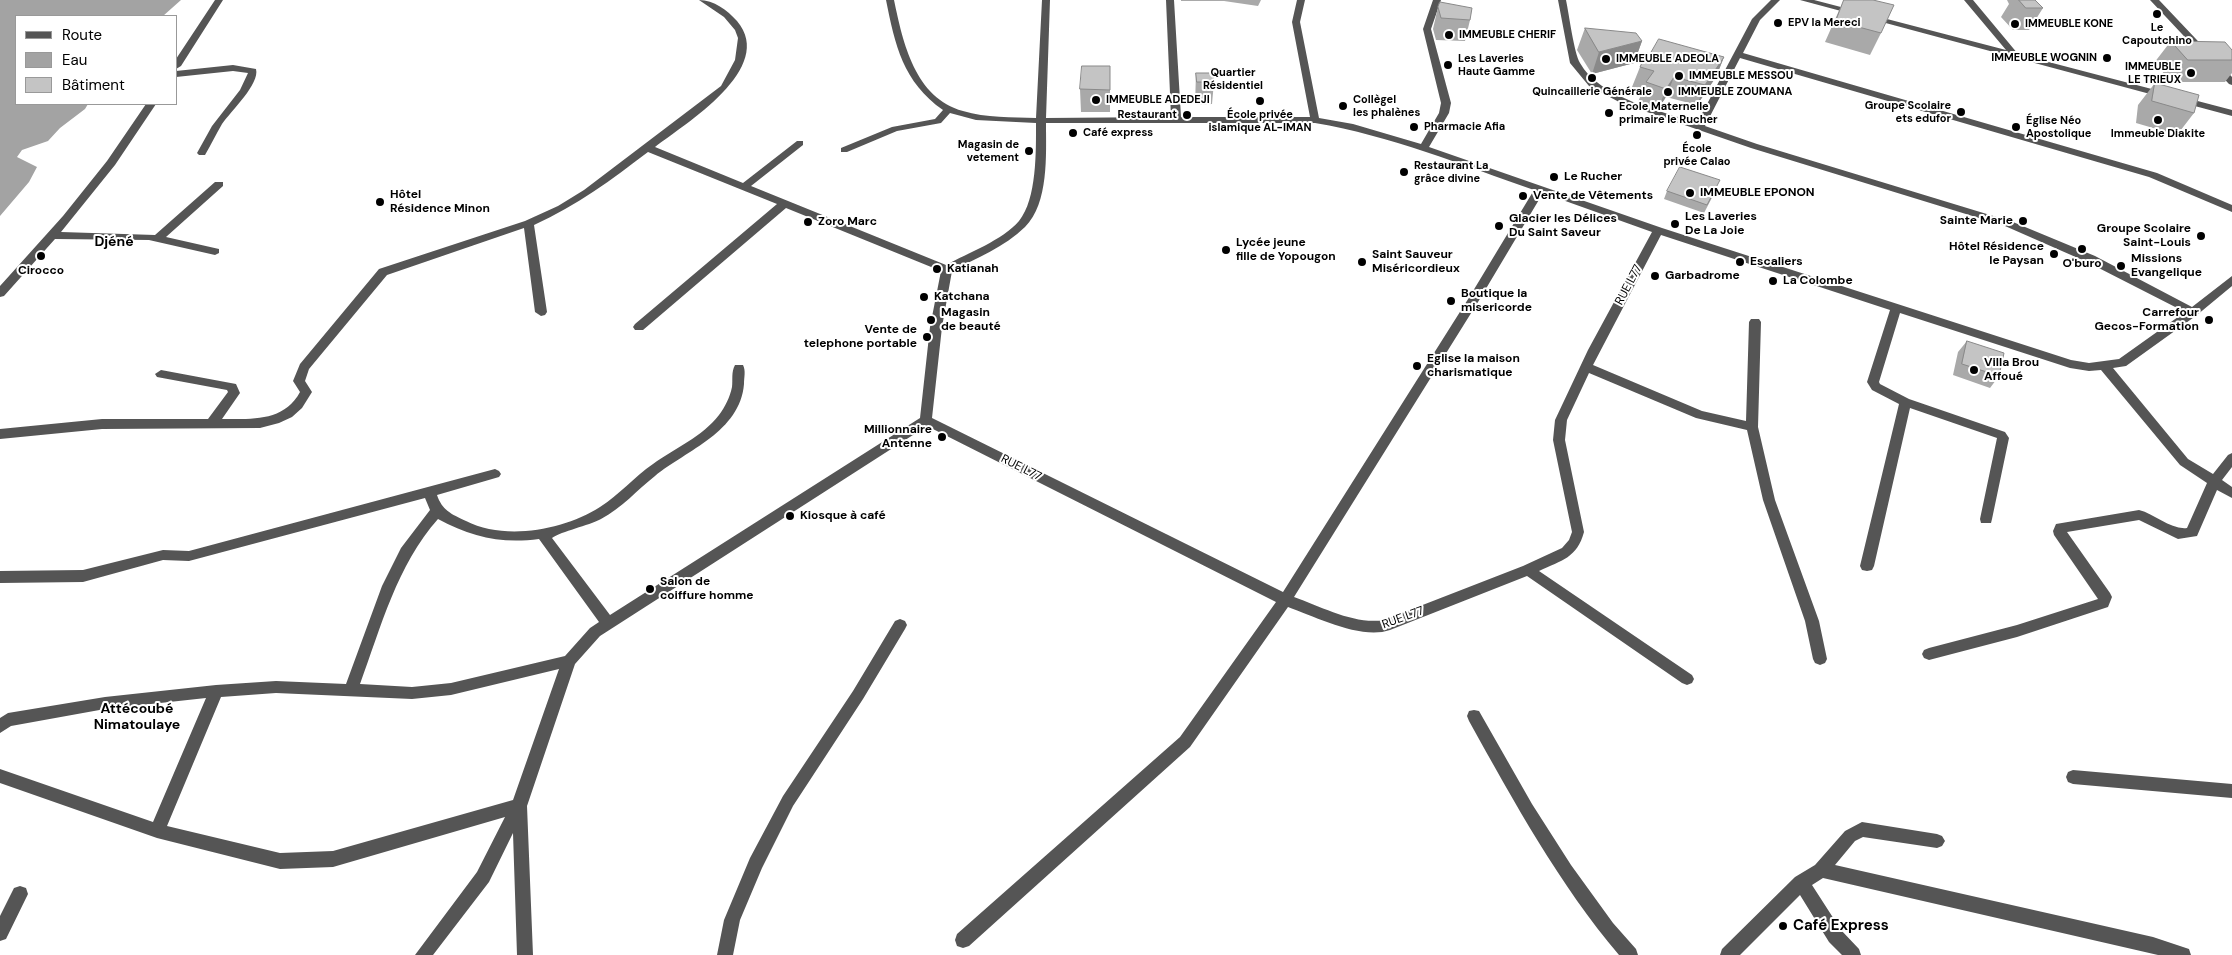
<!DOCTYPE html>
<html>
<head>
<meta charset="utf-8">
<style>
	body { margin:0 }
	#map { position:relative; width:2232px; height:955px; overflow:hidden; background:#fff; font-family:"DM Sans",sans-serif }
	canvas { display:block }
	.legend { position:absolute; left:15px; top:15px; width:162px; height:90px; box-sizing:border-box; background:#fff; border:1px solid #999; margin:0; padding:6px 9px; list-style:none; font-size:15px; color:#000 }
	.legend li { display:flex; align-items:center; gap:10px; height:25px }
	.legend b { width:25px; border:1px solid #999 }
</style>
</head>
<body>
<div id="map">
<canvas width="2232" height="955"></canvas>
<ul class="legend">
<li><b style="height:6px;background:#555"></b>Route</li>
<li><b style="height:14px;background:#a3a3a3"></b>Eau</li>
<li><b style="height:14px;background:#c4c4c4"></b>Bâtiment</li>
</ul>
</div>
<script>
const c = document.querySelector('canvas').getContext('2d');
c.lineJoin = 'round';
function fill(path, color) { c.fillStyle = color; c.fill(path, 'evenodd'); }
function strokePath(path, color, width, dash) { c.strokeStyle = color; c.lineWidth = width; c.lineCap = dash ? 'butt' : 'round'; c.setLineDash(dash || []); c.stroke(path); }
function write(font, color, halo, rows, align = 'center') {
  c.font = font + ' "DM Sans",sans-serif'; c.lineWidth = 4; c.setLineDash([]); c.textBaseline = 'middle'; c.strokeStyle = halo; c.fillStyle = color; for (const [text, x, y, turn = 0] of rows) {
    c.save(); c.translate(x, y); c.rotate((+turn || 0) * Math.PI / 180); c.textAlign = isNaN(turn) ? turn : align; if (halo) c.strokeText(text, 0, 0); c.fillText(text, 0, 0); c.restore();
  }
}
fill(new Path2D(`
	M0,0H181L163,16H16V104H88L85,109L60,128L48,141L22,150L17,157L37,167L29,182L0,216Z`), '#a3a3a3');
fill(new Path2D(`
	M215,0H223L181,66L176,69V59Z
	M699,0C714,0 727,10 737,21C777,68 685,124 655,147L743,183L797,141H803V145L751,186L946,265C968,253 1003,240 1019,221C1037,199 1036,151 1036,123L976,120L950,113L941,123L897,131L847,152H841V148L892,127L935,119L943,110C903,82 895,45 886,0H894C903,43 915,98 963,111C986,118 1012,117 1036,118L1042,0H1050L1046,118L1171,117L1166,0H1174L1181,117H1310L1292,22L1297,0H1305L1300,22L1319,118L1353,124L1421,144L1439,113L1441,103L1423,29L1433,0H1441L1431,29L1451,103L1449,113L1429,147L1662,228L2071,360L2089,363L2119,359L2185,312L2087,262L2005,226L1751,148L1621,103L1589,86L1570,63L1558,0H1566C1569,14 1574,53 1580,63C1599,98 1662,111 1697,123L1752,19L1771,0H1780L1760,20L1743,53L2157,173L2232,205V212L2149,177L1740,58L1705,126L1757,144L2013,222L2095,256L2192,307L2232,276V286L2197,315L2126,366L2113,368L2188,459L2213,474L2228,455L2232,453V467L2222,480L2232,487V498L2217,490L2197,536L2178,539L2139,520L2067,532L2110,593L2112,597L2108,607L2017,637L1929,660L1924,658L1922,654L1924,650L1929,648L2017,625L2098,599L2054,535L2053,531L2056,524L2139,510C2155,514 2171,530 2187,528L2207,483L2180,465L2101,370L2089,371L2070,368L1900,313L1879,382L1880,384L1909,399L2005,432L2009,438L1992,519L1991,523H1981L1980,519L1997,438L1910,408L1874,566L1872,570L1867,571L1862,570L1860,566L1899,404L1872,390L1867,382L1890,310L1661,235L1593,365L1702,411L1746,421L1749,322L1751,319H1759L1761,322L1758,427L1775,500L1819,621L1827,659L1825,663L1820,665L1815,663L1813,659L1805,621L1763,500L1747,430L1696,418L1589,373L1567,420L1565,440L1584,532C1577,558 1562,560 1539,571L1692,675L1694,679L1692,683L1687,685L1682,683L1527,576L1390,630C1361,640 1316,617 1288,607L1190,747L969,946L963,948L957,946L955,940L957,934L1180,737L1276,602L927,426L600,636L575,664L527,806L533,955H517L513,833L489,882L433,955H415L477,872L505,817L333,867L280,869L157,838L0,783V769L153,822L206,698L105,709L11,726L0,733V718L8,713L105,697L216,685L276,681L346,684L382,586L401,548L430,510L425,498L189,561L163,560L83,582L0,583V571L83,570L163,550L189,551L495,469L499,471L501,474L499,477L437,495C442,510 451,514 466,521C505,541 564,530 600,507C619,495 634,477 653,464C675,448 702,437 719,415C725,407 730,397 732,387C733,380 731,372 735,365H743C746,371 744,377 744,384C740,432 687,450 655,476C637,490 622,508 601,519C588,526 562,531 552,538L610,615L920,418L930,327L941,271L786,208L643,330H635L633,327L635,324L777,204L648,152C611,180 578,205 534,225L547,312L545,315L541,316L535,312L524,228L387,275L309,369L305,381L312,392L302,408L292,417L279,423L260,428L102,429L0,439V429L102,419H208L228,392L227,390L157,377L155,374L161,370L236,384L240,393L222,419C251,419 284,422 300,392L293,381L300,364L379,269L525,221L558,206L584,190L721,86L735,60L738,38L735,30L724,17ZM1046,123H1315C1391,136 1462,165 1534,190L1470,296L1283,592L932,418L942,327L952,271C976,258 1005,247 1025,227C1049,203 1046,155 1046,123ZM1543,193L1652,232L1588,350L1555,420L1553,440L1572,532L1569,540L1562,548L1523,566L1384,620C1355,625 1322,607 1294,597L1478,302ZM438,519C471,537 501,544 539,539L599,622L590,628L565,656L451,683L412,687L360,684C381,627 397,565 438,519ZM559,669L513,800L333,851L280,853L167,826L221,697L276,693L412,699L451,695Z
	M1800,0H1814L2006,50L1964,0H1973L2018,54L2232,110V116Z
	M2150,0H2159L2232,77V85L2229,84Z
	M233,65L256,69C260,84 231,111 222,124C216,134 211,145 205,155H199L197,153L212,126L240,90L248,73L233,71L176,77V71Z
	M146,104H156L115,165L61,232L155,235L215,182H223V186L166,237L219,249V253L215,255L149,240L55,239L4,296L0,297V286L63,216L107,161Z
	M900,619L905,621L907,625L905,629L863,699L793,806L762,868L740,920L733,955H717L724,920L750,858L783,796L853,691L895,621Z
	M1474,710L1479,711L1532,804L1571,865L1613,923L1636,949L1638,955H1619C1559,884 1514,802 1469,721L1467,716L1469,711Z
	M2073,770L2232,784V798L2073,784L2068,782L2066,777L2068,772Z
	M1862,822L1937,834L1942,836L1945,841L1942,846L1937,848L1863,837L1855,841L1835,865L2153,937L2189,949L2191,955H2158L1823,878L1812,885L1841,930L1859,949L1861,955H1842L1829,942L1800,895L1740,955H1720L1722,949L1795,877L1815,865L1845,831Z
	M20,886L26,888L28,894L6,939L0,941V916L14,888Z`), '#555');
fill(new Path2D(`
	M1181,0H1261L1258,6L1224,1H1181Z
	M1844,0H1873L1881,33L1870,55L1825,42L1837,15Z
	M2007,0H2035L2043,8L2029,30H2013L2001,17L2009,4Z
	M1438,7L1470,20L1465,41L1436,40L1433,29Z
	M1585,28L1642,41L1634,63L1592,74L1577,50Z
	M2171,41L2232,50V73L2225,82H2172L2154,63Z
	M1649,55L1724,57L1716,77L1697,105L1666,97L1658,109L1638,102L1643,90L1632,87L1640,67Z
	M1110,66V112H1081L1080,89Z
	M1196,73L1214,82L1212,104L1195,105Z
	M2155,83L2194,113L2177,135L2136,123L2138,105Z
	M1717,188L1704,213L1664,199L1667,191Z
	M1967,341L1999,376L1990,388L1953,375L1958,352Z`), '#a9a9a9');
fill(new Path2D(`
	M1642,41L1634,63L1592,74L1599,52Z
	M1724,57L1716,77L1697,105L1705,85Z
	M1674,77L1666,97L1658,109L1666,89Z`), '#898989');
const building = new Path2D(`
	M1844,0H1873L1894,5L1881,33L1836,21Z
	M2019,0H2035L2043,8H2026Z
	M1440,2L1472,8L1470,20L1441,18L1438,7Z
	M1585,28L1636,33L1642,41L1599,52Z
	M1659,39L1724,57L1705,85L1674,77L1666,89L1646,82L1654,71L1640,67L1647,52L1649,55Z
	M2171,41L2225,42L2232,50V60H2188Z
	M1082,66H1110V90L1080,89Z
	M1196,73H1213L1214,82H1197Z
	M2155,83L2199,95L2194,113L2152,101Z
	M1680,167L1720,180L1707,205L1667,191Z
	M1967,341L2004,353L1999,376L1962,364Z`);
fill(building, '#c4c4c4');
strokePath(building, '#898989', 1);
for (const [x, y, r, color] of [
	[2157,14,5,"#000"],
	[1778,23,5,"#000"],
	[2015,24,5,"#000"],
	[1449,35,5,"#000"],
	[2107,58,5,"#000"],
	[1606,59,5,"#000"],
	[1448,65,5,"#000"],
	[2191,73,5,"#000"],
	[1679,76,5,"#000"],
	[1592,78,5,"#000"],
	[1668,92,5,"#000"],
	[1096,100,5,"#000"],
	[1260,101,5,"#000"],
	[1343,106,5,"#000"],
	[1961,112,5,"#000"],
	[1609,113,5,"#000"],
	[1187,115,5,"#000"],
	[2158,120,5,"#000"],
	[1414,127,5,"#000"],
	[2016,127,5,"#000"],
	[1073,133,5,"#000"],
	[1697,135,5,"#000"],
	[1029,151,5,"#000"],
	[1404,172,5,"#000"],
	[1554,177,5,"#000"],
	[1690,193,5,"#000"],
	[1523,196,5,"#000"],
	[380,202,5,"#000"],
	[2023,221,5,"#000"],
	[808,222,5,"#000"],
	[1675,224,5,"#000"],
	[1499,226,5,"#000"],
	[2201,236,5,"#000"],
	[2082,249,5,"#000"],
	[1226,250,5,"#000"],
	[2054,254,5,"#000"],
	[41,256,5,"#000"],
	[1362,262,5,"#000"],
	[1740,262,5,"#000"],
	[2121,266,5,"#000"],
	[937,269,5,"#000"],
	[1655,276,5,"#000"],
	[1773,281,5,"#000"],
	[924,297,5,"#000"],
	[1451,301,5,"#000"],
	[931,320,5,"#000"],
	[2209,320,5,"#000"],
	[927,337,5,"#000"],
	[1417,366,5,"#000"],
	[1974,370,5,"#000"],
	[942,437,5,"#000"],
	[790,516,5,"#000"],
	[650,589,5,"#000"],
	[1783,926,5,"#000"]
]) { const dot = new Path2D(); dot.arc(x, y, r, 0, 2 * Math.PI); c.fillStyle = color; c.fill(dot); strokePath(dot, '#fff', 2); }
write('bold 11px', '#000', '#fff', [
	["EPV la Mereci",1788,23],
	["IMMEUBLE KONE",2025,24],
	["Le",2157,28,"center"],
	["Capoutchino",2157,41,"center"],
	["IMMEUBLE CHERIF",1459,35],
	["IMMEUBLE WOGNIN",2097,58,"right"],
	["Les Laveries",1458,59],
	["Haute Gamme",1458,72],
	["IMMEUBLE ADEOLA",1616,59],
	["IMMEUBLE",2181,67,"right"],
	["LE TRIEUX",2181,80,"right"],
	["IMMEUBLE MESSOU",1689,76],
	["Quincaillerie Générale",1592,92,"center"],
	["IMMEUBLE ZOUMANA",1678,92],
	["IMMEUBLE ADEDEJI",1106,100],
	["Collègel",1353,100],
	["les phalènes",1353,113],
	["Groupe Scolaire",1951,106,"right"],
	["ets edufor",1951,119,"right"],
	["Ecole Maternelle",1619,107],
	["primaire le Rucher",1619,120],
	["Restaurant",1177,115,"right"],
	["École privée",1260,115,"center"],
	["islamique AL-IMAN",1260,128,"center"],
	["Église Néo",2026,121],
	["Apostolique",2026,134],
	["Pharmacie Afia",1424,127],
	["Café express",1083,133],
	["Immeuble Diakite",2158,134,"center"],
	["Magasin de",1019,145,"right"],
	["vetement",1019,158,"right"],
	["École",1697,149,"center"],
	["privée Calao",1697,162,"center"],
	["Restaurant La",1414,166],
	["grâce divine",1414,179]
], 'left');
write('bold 11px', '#000', '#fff', [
	["Quartier",1233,73],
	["Résidentiel",1233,86]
]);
write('bold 12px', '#000', '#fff', [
	["Le Rucher",1564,177],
	["IMMEUBLE EPONON",1700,193],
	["Hôtel",390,195],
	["Résidence Minon",390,209],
	["Vente de Vêtements",1533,196],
	["Les Laveries",1685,217],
	["De La Joie",1685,231],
	["Glacier les Délices",1509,219],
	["Du Saint Saveur",1509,233],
	["Sainte Marie",2013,221,"right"],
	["Zoro Marc",818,222],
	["Groupe Scolaire",2191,229,"right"],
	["Saint-Louis",2191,243,"right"],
	["Lycée jeune",1236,243],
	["fille de Yopougon",1236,257],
	["Hôtel Résidence",2044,247,"right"],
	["le Paysan",2044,261,"right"],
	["Saint Sauveur",1372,255],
	["Miséricordieux",1372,269],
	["Missions",2131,259],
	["Evangelique",2131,273],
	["Escaliers",1750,262],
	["O'buro",2082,264,"center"],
	["Katianah",947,269],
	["Cirocco",41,271,"center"],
	["Garbadrome",1665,276],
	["La Colombe",1783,281],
	["Boutique la",1461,294],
	["misericorde",1461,308],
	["Katchana",934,297],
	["Magasin",941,313],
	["de beauté",941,327],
	["Carrefour",2199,313,"right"],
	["Gecos-Formation",2199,327,"right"],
	["Vente de",917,330,"right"],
	["telephone portable",917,344,"right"],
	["Eglise la maison",1427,359],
	["charismatique",1427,373],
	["Villa Brou",1984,363],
	["Affoué",1984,377],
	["Millionnaire",932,430,"right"],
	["Antenne",932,444,"right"],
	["Kiosque à café",800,516],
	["Salon de",660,582],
	["coiffure homme",660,596]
], 'left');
write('12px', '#000', '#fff', [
	["RUE L77",1629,285,-62],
	["RUE L77",1021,468,27],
	["RUE L77",1403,618,-20]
]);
write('bold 14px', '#000', '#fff', [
	["Djéné",114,242],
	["Attécoubé",137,709],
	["Nimatoulaye",137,725]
]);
write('bold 15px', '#000', '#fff', [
	["Café Express",1793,926]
], 'left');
</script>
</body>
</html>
